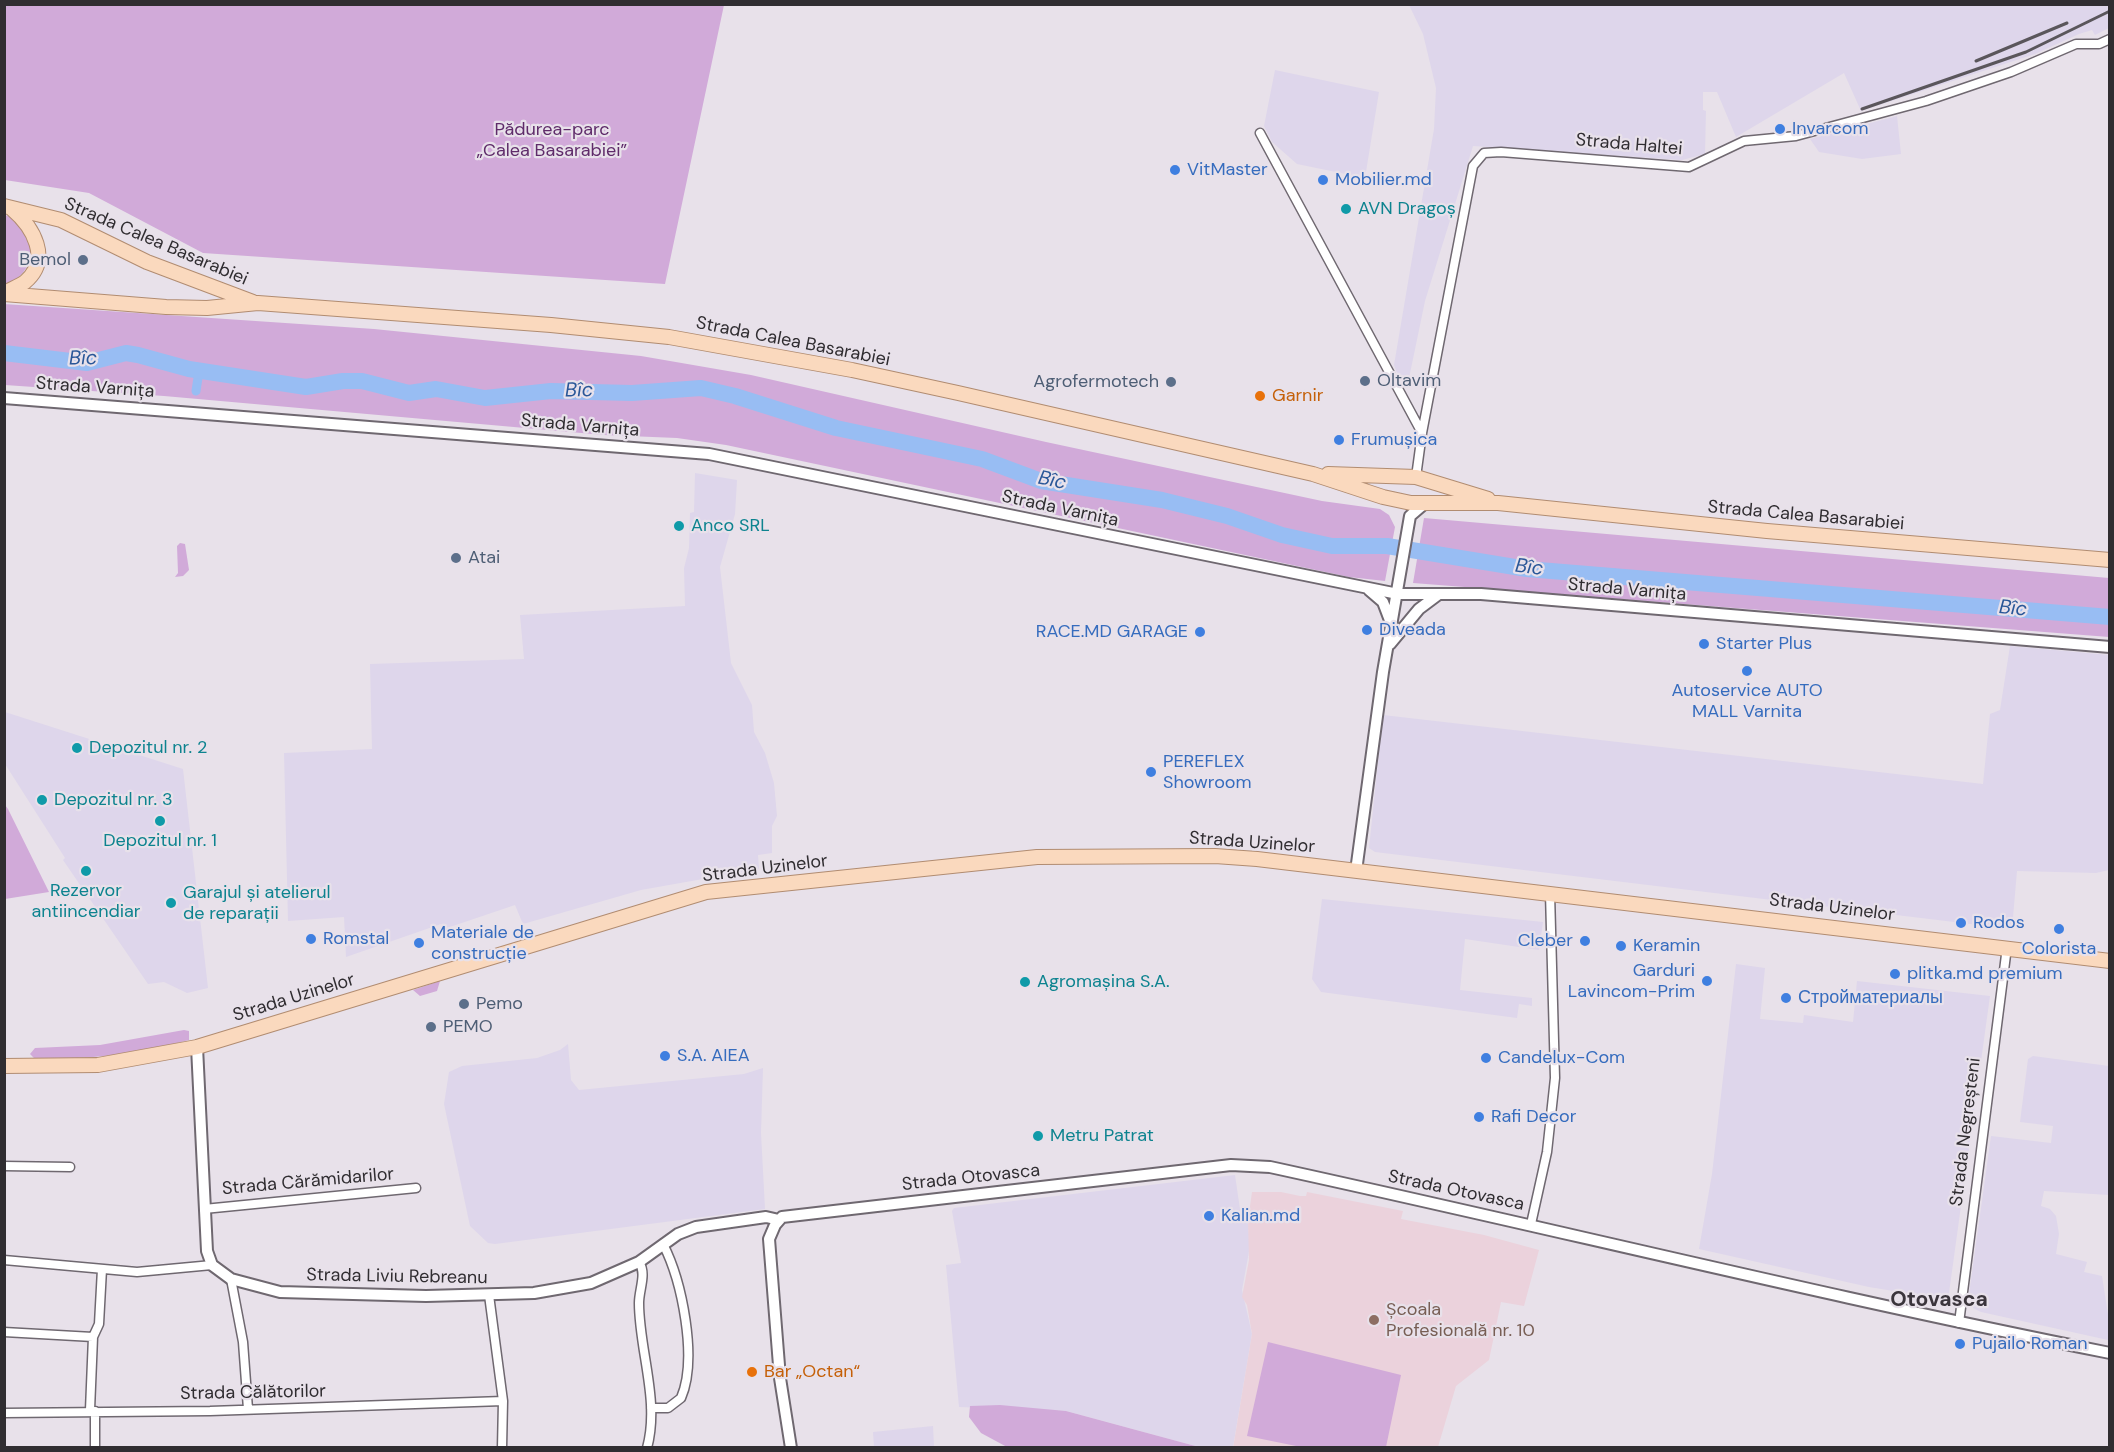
<!DOCTYPE html>
<html>
<head>
<meta charset="utf-8">
<style>
	body { margin:0 }
	#map { position:relative; width:2114px; height:1452px; overflow:hidden; background:#e8e1ea; font-family:"DM Sans",sans-serif }
	canvas { display:block }
	.frame { position:absolute; inset:0; border:6px solid #302d31; pointer-events:none }
</style>
</head>
<body>
<div id="map">
<canvas width="2114" height="1452"></canvas>
<div class="frame"></div>
</div>
<script>
const c = document.querySelector('canvas').getContext('2d');
c.lineJoin = 'round';
function fill(path, color) { c.fillStyle = color; c.fill(path, 'evenodd'); }
function strokePath(path, color, width, dash) { c.strokeStyle = color; c.lineWidth = width; c.lineCap = dash ? 'butt' : 'round'; c.setLineDash(dash || []); c.stroke(path); }
function write(font, color, halo, rows, align = 'center') {
  c.font = font + ' "DM Sans",sans-serif'; c.lineWidth = 4.5; c.setLineDash([]); c.textBaseline = 'middle'; c.strokeStyle = halo; c.fillStyle = color; for (const [text, x, y, turn = 0] of rows) {
    c.save(); c.translate(x, y); c.rotate((+turn || 0) * Math.PI / 180); c.textAlign = isNaN(turn) ? turn : align; if (halo) c.strokeText(text, 0, 0); c.fillText(text, 0, 0); c.restore();
  }
}
fill(new Path2D(`
	M1409,5H2109V28L2095,35L2092,30L2079,34L2035,54L1861,111L1844,73L1736,137L1717,92H1703V110L1706,111L1705,154L1682,160L1473,146L1425,301L1408,383L1399,378L1394,365L1434,129L1436,88L1423,34Z
	M1275,70L1379,92L1365,178L1297,164L1272,142L1264,126Z
	M1897,116L1901,154L1862,159L1819,152L1810,139Z
	M695,473L737,480L735,514L720,567L731,663L752,705L754,732L765,753L774,783L777,816L772,826V853L758,855L759,869L641,890L523,924L515,905L444,929L441,924L346,957L344,917L288,921L284,753L372,749L370,664L524,659L520,615L685,606L684,568L689,548L690,513L694,512Z
	M2010,646L2110,655L2109,870L2096,873L2017,871L2012,929L1375,852L1369,848L1383,715L1983,784L1990,714L2000,710Z
	M5,712L183,769L208,988L187,993L164,982L148,984L63,860L65,858L5,764Z
	M1322,899L1543,922L1539,950L1465,939L1460,990L1532,998V1006L1519,1004L1517,1018L1321,992L1312,979Z
	M1736,964L1765,968L1760,1019L1803,1023L1804,1015L1853,1022L1857,981L1990,996L1948,1300L1869,1287L1699,1249L1712,1174Z
	M568,1044L571,1080L579,1090L744,1074L763,1068L761,1133L765,1209L495,1244L488,1243L470,1226L444,1104L449,1072L462,1066L537,1058L560,1050Z
	M2033,1056L2109,1066V1195L2044,1191L2041,1206L2050,1209L2056,1216L2059,1234L2056,1254L2087,1262L2084,1272L2102,1276L2109,1321L2108,1340L1981,1312L1973,1308L1969,1294L1991,1136L2051,1143L2053,1126L2020,1122L2028,1059Z
	M1235,1175L1242,1223H1248L1250,1246L1242,1290L1252,1334L1233,1447H1199L1066,1411L959,1407L946,1265L961,1263L952,1211L954,1208Z
	M933,1426L934,1447H874L873,1432Z`), '#ded6eb');
fill(new Path2D(`
	M1252,1192H1281L1300,1196H1306L1307,1192L1403,1211L1401,1219L1484,1235L1539,1250L1524,1306L1501,1302L1489,1360L1456,1386L1438,1447L1233,1448L1252,1334L1247,1305L1242,1297L1249,1260L1248,1221Z`), '#ebd2dc');
fill(new Path2D(`
	M5,4H724V5L665,284L203,253L89,193L5,180Z
	M5,215C44,227 39,271 5,286Z
	M4,304L374,329L641,356L751,375L1046,442L1322,501L1380,509L1389,515L1395,527L1385,581L1349,577L726,445L677,438L604,435L164,396L5,385Z
	M1424,518L2109,578V637L1413,583Z
	M180,543L185,544L189,570L183,576L175,577L178,573L177,546Z
	M5,805L8,809L49,892L5,899Z
	M440,981L437,991L420,996L413,990Z
	M184,1030L189,1031V1040C138,1055 87,1059 35,1059L30,1054L35,1048L100,1045Z
	M1268,1342L1401,1375L1386,1447H1301L1247,1436Z
	M1000,1405L1066,1411L1199,1447H1007L981,1433L969,1417L970,1406Z`), '#d1aad9');
strokePath(new Path2D(`
	M196,391L199,371`), '#98bdf3', 9);
strokePath(new Path2D(`
	M4,353L87,363L126,353L138,355L189,369L306,387L343,381H362L409,393L436,389L485,398L551,391L632,393L701,388L735,396L836,428L982,459L1041,481L1162,500L1227,516L1282,535L1332,546H1387L1527,569L2110,617`), '#98bdf3', 16);
const minor = new Path2D(`
	M1260,133L1422,433
	M1416,477L1422,433L1473,166L1484,153L1501,152L1689,167L1744,141L1796,136L1926,101L2011,72L2076,44H2099L2110,39
	M4,1166L70,1167
	M204,1209L416,1188
	M1531,1224L1547,1152L1555,1078L1550,893
	M4,1260L137,1272L212,1265
	M639,1262C647,1274 639,1289 639,1303C639,1350 660,1401 647,1448
	M231,1279L243,1342L248,1409
	M489,1295L503,1401L502,1448
	M1959,1323L2007,947
	M4,1332L93,1337
	M651,1408H668L681,1398C698,1359 682,1281 663,1244
	M90,1410L93,1337L99,1324L102,1269
	M95,1411V1448
	M4,1413L210,1411L503,1401`);
const tertiary = new Path2D(`
	M4,398L709,454L1398,594H1481L2110,647
	M1369,590L1383,602L1391,623
	M1390,644L1419,609L1439,594
	M1356,871L1383,672L1410,516L1424,504
	M197,1047L207,1251L212,1265L231,1279L280,1292L426,1296L534,1293L591,1283L639,1262L678,1234L696,1227L766,1217L779,1220
	M791,1448L780,1378L769,1239L775,1225L782,1217L1231,1165L1270,1167C1550,1228 1828,1297 2110,1353`);
const primary = new Path2D(`
	M4,206L61,220L147,262L253,302
	M4,293C11,289 20,286 25,282C52,259 33,227 12,209
	M4,294L166,307L207,308L258,303L551,325L669,337L852,370L958,393L1313,474L1383,497L1411,503H1498L1767,531L2110,560
	M1328,474L1416,477L1488,499
	M4,1066L98,1065L197,1047L706,892L1037,857L1215,856L1257,859L2110,961`);
strokePath(minor, '#6f6870', 11);
strokePath(tertiary, '#6f6870', 14);
strokePath(primary, '#b18c71', 16);
strokePath(minor, '#fff', 8);
strokePath(tertiary, '#fff', 10);
strokePath(primary, '#fad9be', 14);
strokePath(new Path2D(`
	M1976,61L2067,23
	M1862,109L2026,52L2110,11`), '#5a565b', 3);
for (const [x, y, r, color] of [
	[1780,129,6,"#3f7fe0"],
	[1175,170,6,"#3f7fe0"],
	[1323,180,6,"#3f7fe0"],
	[1346,209,6,"#0f9aa8"],
	[83,260,6,"#5c6f8a"],
	[1365,381,6,"#5c6f8a"],
	[1171,382,6,"#5c6f8a"],
	[1260,396,6,"#e8710a"],
	[1339,440,6,"#3f7fe0"],
	[679,526,6,"#0f9aa8"],
	[456,558,6,"#5c6f8a"],
	[1367,630,6,"#3f7fe0"],
	[1200,632,6,"#3f7fe0"],
	[1704,644,6,"#3f7fe0"],
	[1747,671,6,"#3f7fe0"],
	[77,748,6,"#0f9aa8"],
	[1151,772,6,"#3f7fe0"],
	[42,800,6,"#0f9aa8"],
	[160,821,6,"#0f9aa8"],
	[86,871,6,"#0f9aa8"],
	[171,903,6,"#0f9aa8"],
	[1961,923,6,"#3f7fe0"],
	[2059,929,6,"#3f7fe0"],
	[311,939,6,"#3f7fe0"],
	[1585,941,6,"#3f7fe0"],
	[419,943,6,"#3f7fe0"],
	[1621,946,6,"#3f7fe0"],
	[1895,974,6,"#3f7fe0"],
	[1707,981,6,"#3f7fe0"],
	[1025,982,6,"#0f9aa8"],
	[1786,998,6,"#3f7fe0"],
	[464,1004,6,"#5c6f8a"],
	[431,1027,6,"#5c6f8a"],
	[665,1056,6,"#3f7fe0"],
	[1486,1058,6,"#3f7fe0"],
	[1479,1117,6,"#3f7fe0"],
	[1038,1136,6,"#0f9aa8"],
	[1209,1216,6,"#3f7fe0"],
	[1374,1320,6,"#8d6e63"],
	[1960,1344,6,"#3f7fe0"],
	[752,1372,6,"#e8710a"]
]) { const dot = new Path2D(); dot.arc(x, y, r, 0, 2 * Math.PI); c.fillStyle = color; c.fill(dot); strokePath(dot, '#e8e1ea', 2); }
write('18px', '#366cbe', '#e8e1ea', [
	["Invarcom",1792,129],
	["VitMaster",1187,170],
	["Mobilier.md",1335,180],
	["Frumușica",1351,440],
	["Diveada",1379,630],
	["RACE.MD GARAGE",1188,632,"right"],
	["Starter Plus",1716,644],
	["Autoservice AUTO",1747,691,"center"],
	["MALL Varnita",1747,712,"center"],
	["PEREFLEX",1163,762],
	["Showroom",1163,783],
	["Rodos",1973,923],
	["Materiale de",431,933],
	["construcție",431,954],
	["Romstal",323,939],
	["Cleber",1573,941,"right"],
	["Keramin",1633,946],
	["Colorista",2059,949,"center"],
	["Garduri",1695,971,"right"],
	["Lavincom-Prim",1695,992,"right"],
	["plitka.md premium",1907,974],
	["Стройматериалы",1798,998],
	["S.A. AIEA",677,1056],
	["Candelux-Com",1498,1058],
	["Rafi Decor",1491,1117],
	["Kalian.md",1221,1216],
	["Pujailo Roman",1972,1344]
], 'left');
write('18px', '#5f2b6a', '#e8e1ea', [
	["Pădurea-parc",552,130],
	["„Calea Basarabiei”",552,151]
]);
write('18px', '#302d31', '#e8e1ea', [
	["Strada Haltei",1629,145,5],
	["Strada Calea Basarabiei",156,242,23],
	["Strada Calea Basarabiei",793,342,11],
	["Strada Varnița",95,388,4],
	["Strada Varnița",580,426,5],
	["Strada Varnița",1060,509,12],
	["Strada Calea Basarabiei",1806,516,5],
	["Strada Varnița",1627,590,5],
	["Strada Uzinelor",1252,843,4],
	["Strada Uzinelor",765,869,-7],
	["Strada Uzinelor",1832,908,7],
	["Strada Uzinelor",294,998,-17],
	["Strada Negreșteni",1966,1132,-83],
	["Strada Otovasca",971,1178,-6],
	["Strada Cărămidarilor",308,1182,-5],
	["Strada Otovasca",1456,1191,12],
	["Strada Liviu Rebreanu",397,1277,1],
	["Strada Călătorilor",253,1393,-1]
]);
write('18px', '#0d838f', '#e8e1ea', [
	["AVN Dragoș",1358,209],
	["Anco SRL",691,526],
	["Depozitul nr. 2",89,748],
	["Depozitul nr. 3",54,800],
	["Depozitul nr. 1",160,841,"center"],
	["Rezervor",86,891,"center"],
	["antiincendiar",86,912,"center"],
	["Garajul și atelierul",183,893],
	["de reparații",183,914],
	["Agromașina S.A.",1037,982],
	["Metru Patrat",1050,1136]
], 'left');
write('18px', '#4e5e75', '#e8e1ea', [
	["Bemol",71,260,"right"],
	["Oltavim",1377,381],
	["Agrofermotech",1159,382,"right"],
	["Atai",468,558],
	["Pemo",476,1004],
	["PEMO",443,1027]
], 'left');
write('18px', '#c56008', '#e8e1ea', [
	["Garnir",1272,396],
	["Bar „Octan“",764,1372]
], 'left');
write('18px', '#785e54', '#e8e1ea', [
	["Școala",1386,1310],
	["Profesională nr. 10",1386,1331]
], 'left');
write('italic 20px', '#2a5798', '#e8e1ea', [
	["Bîc",83,359,-1],
	["Bîc",579,391,-1],
	["Bîc",1052,481,12],
	["Bîc",1529,568,7],
	["Bîc",2013,609,5]
]);
write('bold 21px', '#3b353c', '#e8e1ea', [
	["Otovasca",1939,1300]
]);
</script>
</body>
</html>
